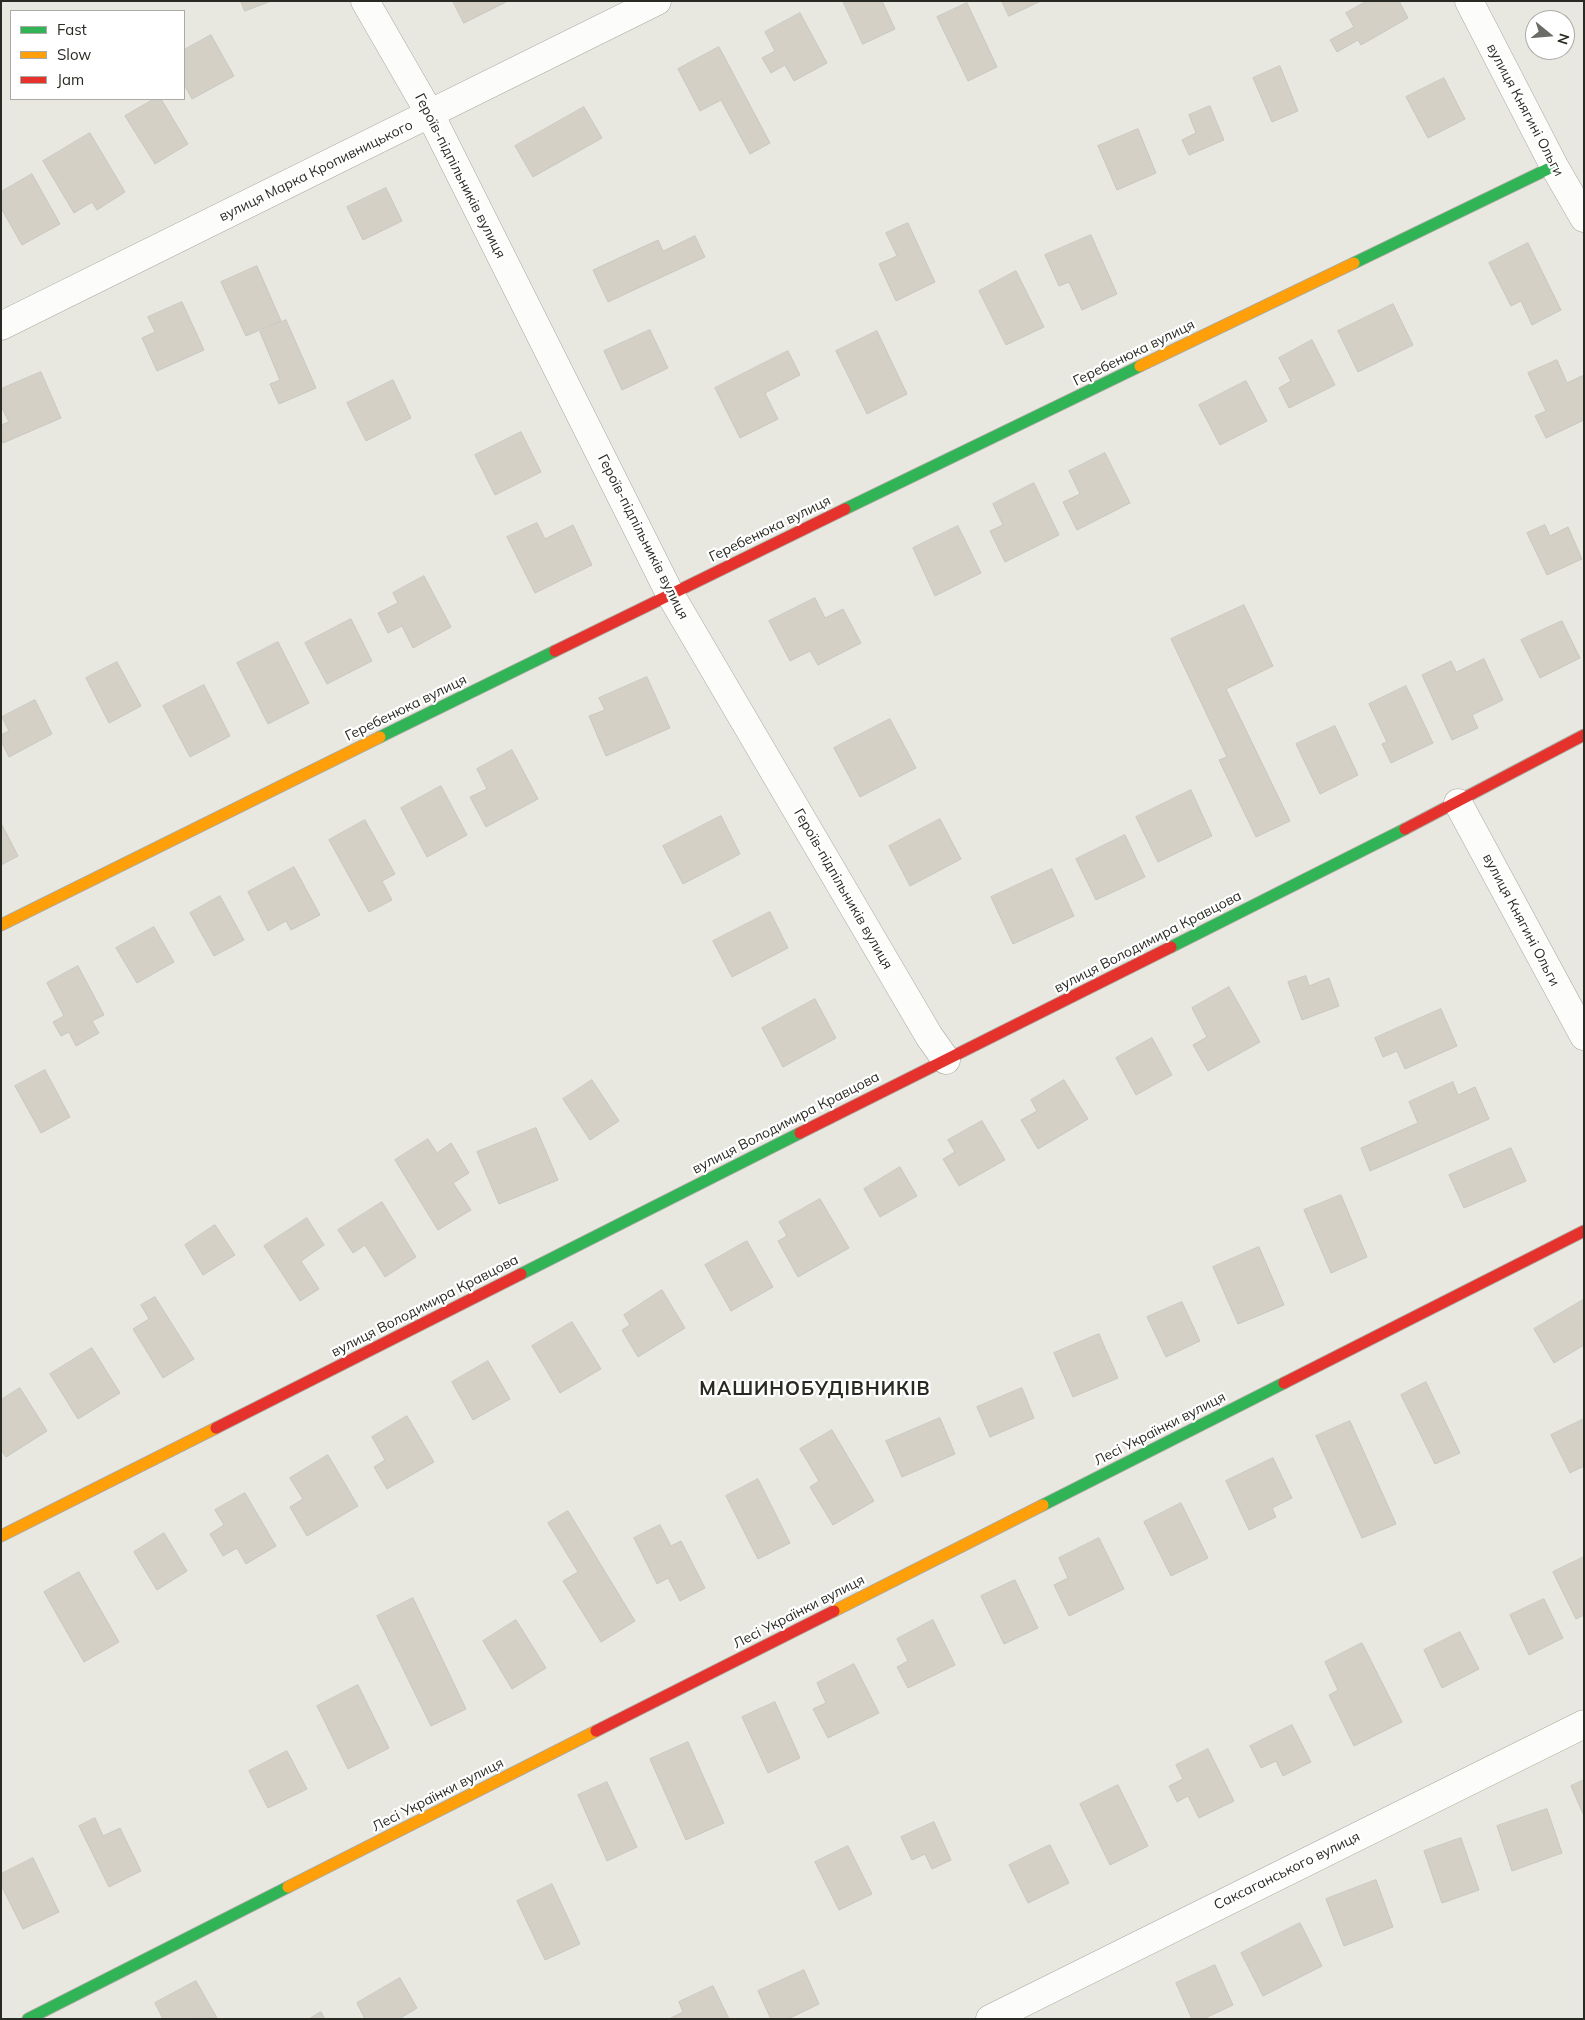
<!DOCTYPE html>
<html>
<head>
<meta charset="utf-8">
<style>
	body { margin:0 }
	#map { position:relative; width:1585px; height:2020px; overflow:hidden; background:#e8e8e0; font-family:Mulish,sans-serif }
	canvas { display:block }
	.frame { position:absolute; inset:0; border:2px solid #2a2a24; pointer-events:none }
	.legend { position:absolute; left:10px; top:10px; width:175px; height:90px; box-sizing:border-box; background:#fff; border:1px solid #aaaaa7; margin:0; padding:6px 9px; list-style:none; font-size:15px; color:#2a2a24 }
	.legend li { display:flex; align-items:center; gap:10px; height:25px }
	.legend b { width:25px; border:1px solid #aaaaa7 }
	.north { position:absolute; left:1525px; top:10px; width:50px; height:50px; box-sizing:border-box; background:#fff; border:1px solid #aaaaa7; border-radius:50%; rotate:107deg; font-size:14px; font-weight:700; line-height:20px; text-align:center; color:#2a2a24 }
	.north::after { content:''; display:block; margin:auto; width:18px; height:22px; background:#6c6c66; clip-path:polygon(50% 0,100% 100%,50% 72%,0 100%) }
</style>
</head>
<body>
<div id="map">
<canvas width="1585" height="2020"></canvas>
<div class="frame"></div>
<ul class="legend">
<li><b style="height:6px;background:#30b455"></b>Fast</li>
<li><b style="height:6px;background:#ff9f0a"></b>Slow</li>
<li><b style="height:6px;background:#e5322d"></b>Jam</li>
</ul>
<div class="north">N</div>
</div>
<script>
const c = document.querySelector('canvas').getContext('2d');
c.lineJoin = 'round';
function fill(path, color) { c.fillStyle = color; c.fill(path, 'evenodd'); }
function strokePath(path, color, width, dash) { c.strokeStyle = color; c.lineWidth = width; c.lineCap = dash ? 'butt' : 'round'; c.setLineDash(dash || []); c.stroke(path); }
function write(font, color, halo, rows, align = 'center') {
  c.font = font + ' Mulish,sans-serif'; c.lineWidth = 4.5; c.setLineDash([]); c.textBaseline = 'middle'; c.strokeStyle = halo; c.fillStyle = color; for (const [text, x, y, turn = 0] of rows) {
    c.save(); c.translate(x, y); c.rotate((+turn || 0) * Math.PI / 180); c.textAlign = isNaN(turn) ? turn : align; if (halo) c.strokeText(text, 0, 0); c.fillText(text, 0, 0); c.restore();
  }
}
const building = new Path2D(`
	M241,1H271L245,11Z
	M453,1H506V2L464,23Z
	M843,1H882L895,29L863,44Z
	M1002,1H1041L1009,16Z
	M1367,1H1399L1408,18L1361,45L1358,40L1337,52L1330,40L1354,27L1346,13Z
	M967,3L997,67L968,81L937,17Z
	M800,13L827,63L794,81L785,65L771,73L762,58L775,51L765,32Z
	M211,35L234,76L192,99L184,84V50Z
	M719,47L770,143L750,154L721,100L700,111L678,69Z
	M1280,66L1298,111L1272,122L1253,78Z
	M1444,78L1465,119L1428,138L1406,97Z
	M154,99H161L188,144L155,164L125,116Z
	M1210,106L1224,140L1189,155L1182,140L1196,133L1189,115Z
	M584,107L602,138L533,177L515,146Z
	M1138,129L1156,173L1117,190L1098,146Z
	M90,133L125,192L97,210L92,202L74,213L43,161Z
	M32,174L60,224L22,245L1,208V192Z
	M386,188L402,221L363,240L347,207Z
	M908,223L935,282L896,301L879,264L897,256L886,233Z
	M1091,235L1117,294L1082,310L1069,282L1059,286L1045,255Z
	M695,236L705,257L608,302L593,270L658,240L663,251Z
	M1528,243L1561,310L1532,325L1521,301L1511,306L1489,263Z
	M257,266L281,321L246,336L221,282Z
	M1016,271L1044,327L1006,345L979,291Z
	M182,302L204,350L157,371L142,338L155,332L148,317Z
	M1393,304L1413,345L1358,372L1338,331Z
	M286,320L316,388L279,404L270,384L280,380L260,332Z
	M650,330L668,368L622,390L604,351Z
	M877,331L907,394L867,414L836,351Z
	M1312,340L1335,385L1289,408L1279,388L1291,381L1279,358Z
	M788,351L800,375L765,393L778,419L740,438L715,388Z
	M1557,360L1567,383L1584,375V420L1546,438L1535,416L1546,411L1528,373Z
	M41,372L61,418L3,443L1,438V425L9,422L1,406V389Z
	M393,380L411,418L366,441L347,403Z
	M1246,381L1267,421L1220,445L1199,405Z
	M521,432L541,472L495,495L475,455Z
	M1105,453L1130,503L1077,530L1063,502L1080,494L1069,471Z
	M1034,483L1059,535L1005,562L990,531L1003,525L993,504Z
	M537,523L545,539L573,525L592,565L535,593L507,537Z
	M1545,525L1550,536L1568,527L1582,559L1547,575L1527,533Z
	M958,526L981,573L935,596L913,548Z
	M424,576L451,627L413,648L402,626L388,633L378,613L398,603L393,593Z
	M815,598L825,618L843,609L861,643L818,665L810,651L790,661L769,621Z
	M1244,605L1273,666L1226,689L1290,821L1256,837L1219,760L1227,757L1171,639Z
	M351,619L372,661L327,684L305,643Z
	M1562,621L1580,658L1540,678L1521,640Z
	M278,642L309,703L268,724L237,663Z
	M1484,659L1503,700L1472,715L1478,728L1452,740L1422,675L1451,661L1456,672Z
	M117,662L141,706L109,723L86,678Z
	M647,677L670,728L606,756L589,716L605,710L599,698Z
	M204,685L230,736L190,757L163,706Z
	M1406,686L1433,743L1391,763L1382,744L1387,742L1369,704Z
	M35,700L52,734L9,757L1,741V735L9,731L2,717Z
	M890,719L916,768L860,797L834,748Z
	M1335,726L1358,775L1320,794L1296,744Z
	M512,750L538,799L486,827L470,797L487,789L477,769Z
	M441,786L467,835L427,857L401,808Z
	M1191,790L1212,836L1158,862L1136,817Z
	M721,816L740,854L683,884L663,846Z
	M940,819L961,859L910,886L889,846Z
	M365,820L395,874L382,881L392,900L369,912L329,840Z
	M1,823L18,856L1,865Z
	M1125,835L1145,877L1096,900L1076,859Z
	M294,867L320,915L291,930L286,921L268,931L248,892Z
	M1052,869L1074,916L1013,944L991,897Z
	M220,896L244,940L214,956L190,913Z
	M770,912L788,948L732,977L713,941Z
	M154,927L174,962L137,983L116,948Z
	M78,966L104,1015L92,1021L99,1033L76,1046L69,1032L61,1036L53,1022L64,1016L47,983Z
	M1306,976L1309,986L1329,978L1339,1006L1302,1020L1288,982Z
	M1229,987L1260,1042L1208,1071L1193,1045L1207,1037L1192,1008Z
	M815,999L836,1038L783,1067L762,1028Z
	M1441,1009L1457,1046L1405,1069L1397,1051L1383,1057L1375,1038Z
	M1152,1038L1172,1075L1136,1095L1116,1058Z
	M45,1070L70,1117L41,1133L15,1086Z
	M592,1080L619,1121L590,1140L563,1099Z
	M1064,1080L1088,1119L1038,1149L1021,1120L1037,1111L1031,1100Z
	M1453,1082L1458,1095L1475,1087L1489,1119L1370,1171L1361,1148L1418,1123L1409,1102Z
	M982,1121L1005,1160L959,1186L943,1159L955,1152L948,1140Z
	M536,1128L558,1180L499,1204L477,1152Z
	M428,1139L437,1153L451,1143L469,1173L453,1183L471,1210L438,1230L395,1160Z
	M1511,1148L1526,1181L1464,1208L1449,1175Z
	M900,1167L917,1196L880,1217L864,1189Z
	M1341,1195L1367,1257L1331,1273L1304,1210Z
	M820,1199L849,1248L798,1277L778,1241L787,1236L779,1222Z
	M382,1202L416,1257L385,1277L365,1245L353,1253L338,1230Z
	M307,1218L324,1245L301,1261L319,1289L300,1301L264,1246Z
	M215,1225L235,1255L203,1275L185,1245Z
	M747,1241L773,1287L731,1311L705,1265Z
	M1259,1247L1284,1305L1238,1324L1213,1267Z
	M662,1290L685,1328L638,1357L622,1330L630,1325L624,1315Z
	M155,1297L194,1359L163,1378L133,1329L149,1319L141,1305Z
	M1583,1300L1584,1345L1554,1363L1534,1329Z
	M1182,1302L1200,1341L1166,1357L1147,1317Z
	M572,1322L601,1369L560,1393L532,1346Z
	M1099,1334L1118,1378L1073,1397L1054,1353Z
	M92,1348L120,1393L78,1419L50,1374Z
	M488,1361L510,1399L473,1420L452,1382Z
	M1426,1382L1460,1453L1435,1464L1401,1395Z
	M20,1388L47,1431L6,1457L1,1450V1400Z
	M1022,1388L1034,1418L990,1437L977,1407Z
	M407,1416L434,1462L387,1489L374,1467L385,1460L372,1437Z
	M940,1418L955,1454L902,1477L886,1441Z
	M1584,1419V1466L1570,1473L1551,1435Z
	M1350,1421L1396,1524L1362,1538L1316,1436Z
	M832,1430L874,1501L833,1525L810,1487L819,1481L800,1449Z
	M328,1455L358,1506L307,1536L290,1507L303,1499L290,1478Z
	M1273,1458L1292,1498L1272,1508L1276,1517L1249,1530L1226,1481Z
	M758,1479L790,1543L758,1559L726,1496Z
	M245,1493L276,1546L246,1564L237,1548L223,1556L210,1534L224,1525L215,1510Z
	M1181,1503L1208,1558L1171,1576L1144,1522Z
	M568,1511L635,1621L601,1642L563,1581L578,1572L548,1523Z
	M660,1525L671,1546L681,1541L705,1588L680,1601L668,1578L657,1584L634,1538Z
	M164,1533L187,1571L157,1590L134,1552Z
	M1099,1538L1124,1589L1069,1616L1054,1585L1068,1578L1059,1558Z
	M1584,1557V1615L1576,1619L1553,1572Z
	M79,1572L119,1642L84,1662L44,1592Z
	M1015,1580L1038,1628L1004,1644L981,1596Z
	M413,1598L466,1709L431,1726L377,1616Z
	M1544,1599L1563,1638L1529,1655L1510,1615Z
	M516,1620L546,1668L512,1689L483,1641Z
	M933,1620L955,1665L908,1688L897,1667L908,1661L897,1639Z
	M1460,1632L1479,1669L1442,1688L1424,1650Z
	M1362,1643L1402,1722L1354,1746L1329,1695L1338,1690L1325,1662Z
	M854,1664L879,1713L828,1738L813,1709L826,1703L817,1683Z
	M358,1685L389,1748L348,1769L317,1706Z
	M775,1702L800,1758L768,1773L742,1717Z
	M1292,1725L1311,1762L1283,1776L1276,1761L1261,1768L1250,1746Z
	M688,1742L724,1823L686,1840L650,1759Z
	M1208,1749L1234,1801L1199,1818L1188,1796L1177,1802L1169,1786L1183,1779L1176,1765Z
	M287,1751L307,1789L268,1808L249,1771Z
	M1584,1780V1816L1571,1786Z
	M607,1782L637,1847L607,1861L578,1795Z
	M1118,1785L1148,1846L1110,1865L1080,1804Z
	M1547,1809L1562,1853L1512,1871L1497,1826Z
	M95,1818L103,1836L120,1828L141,1871L109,1887L79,1826Z
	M934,1822L951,1860L932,1869L925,1854L912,1860L901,1837Z
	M1461,1838L1479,1890L1442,1903L1424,1851Z
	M1050,1845L1069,1883L1028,1903L1009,1865Z
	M848,1846L872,1894L839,1910L815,1862Z
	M33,1858L59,1912L23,1929L1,1885V1874Z
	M1376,1880L1393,1927L1344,1946L1326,1899Z
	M552,1884L580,1944L545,1960L517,1901Z
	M1300,1923L1322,1966L1263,1996L1241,1953Z
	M1215,1965L1233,2005L1203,2019H1192L1176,1983Z
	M804,1970L819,2004L788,2019H771L758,1991Z
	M400,1978L417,2008L399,2019H365L357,2003Z
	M196,1981L217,2018L163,2019L155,2003Z
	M713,1986L729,2019H669L683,2012L679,2002Z
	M321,2012L325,2019H309Z`);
fill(building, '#d4d0c5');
strokePath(building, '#c8c6c0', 1);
const street = new Path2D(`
	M365,1L430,114L670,594L929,1036L946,1060
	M1469,1L1554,166L1584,218
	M1,326L657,1
	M1458,803L1584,1036
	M990,2019L1584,1724`);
const fast = new Path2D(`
	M1354,263L1554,166
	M845,509L1140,366
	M380,737L555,651
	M1171,947L1405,829
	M521,1274L800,1133
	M1043,1505L1284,1383
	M28,2019L288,1887`);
const slow = new Path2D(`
	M1140,366L1354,263
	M1,925L380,737
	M1,1536L216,1428
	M834,1611L1043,1505
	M288,1887L596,1731`);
const jam = new Path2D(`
	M555,651L845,509
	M1405,829L1584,735
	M800,1133L1171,947
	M1284,1383L1584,1231
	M216,1428L521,1274
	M596,1731L834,1611`);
strokePath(street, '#a9a9a2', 29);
strokePath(fast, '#a9a9a2', 13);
strokePath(slow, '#a9a9a2', 13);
strokePath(jam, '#a9a9a2', 13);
strokePath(street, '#fcfcfa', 28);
strokePath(fast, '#30b455', 11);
strokePath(slow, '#ff9f0a', 11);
strokePath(jam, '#e5322d', 11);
write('14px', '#2a2a24', '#fff', [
	["вулиця Княгині Ольги",1525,110,62],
	["вулиця Марка Кропивницького",316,171,-26],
	["Героїв-підпільників вулиця",460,176,63],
	["Геребенюка вулиця",1134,353,-26],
	["Геребенюка вулиця",770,529,-26],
	["Героїв-підпільників вулиця",643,537,63],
	["Геребенюка вулиця",406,708,-26],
	["Героїв-підпільників вулиця",843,889,60],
	["вулиця Княгині Ольги",1521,920,62],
	["вулиця Володимира Кравцова",1148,942,-27],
	["вулиця Володимира Кравцова",786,1123,-27],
	["вулиця Володимира Кравцова",425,1306,-27],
	["Лесі Українки вулиця",1160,1429,-27],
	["Лесі Українки вулиця",799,1612,-27],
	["Лесі Українки вулиця",438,1795,-27],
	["Саксаганського вулиця",1287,1871,-26]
]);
c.letterSpacing = '1px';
write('bold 19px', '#2a2a24', '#fff', [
	["МАШИНОБУДІВНИКІВ",815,1389]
]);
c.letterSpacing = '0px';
</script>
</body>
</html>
